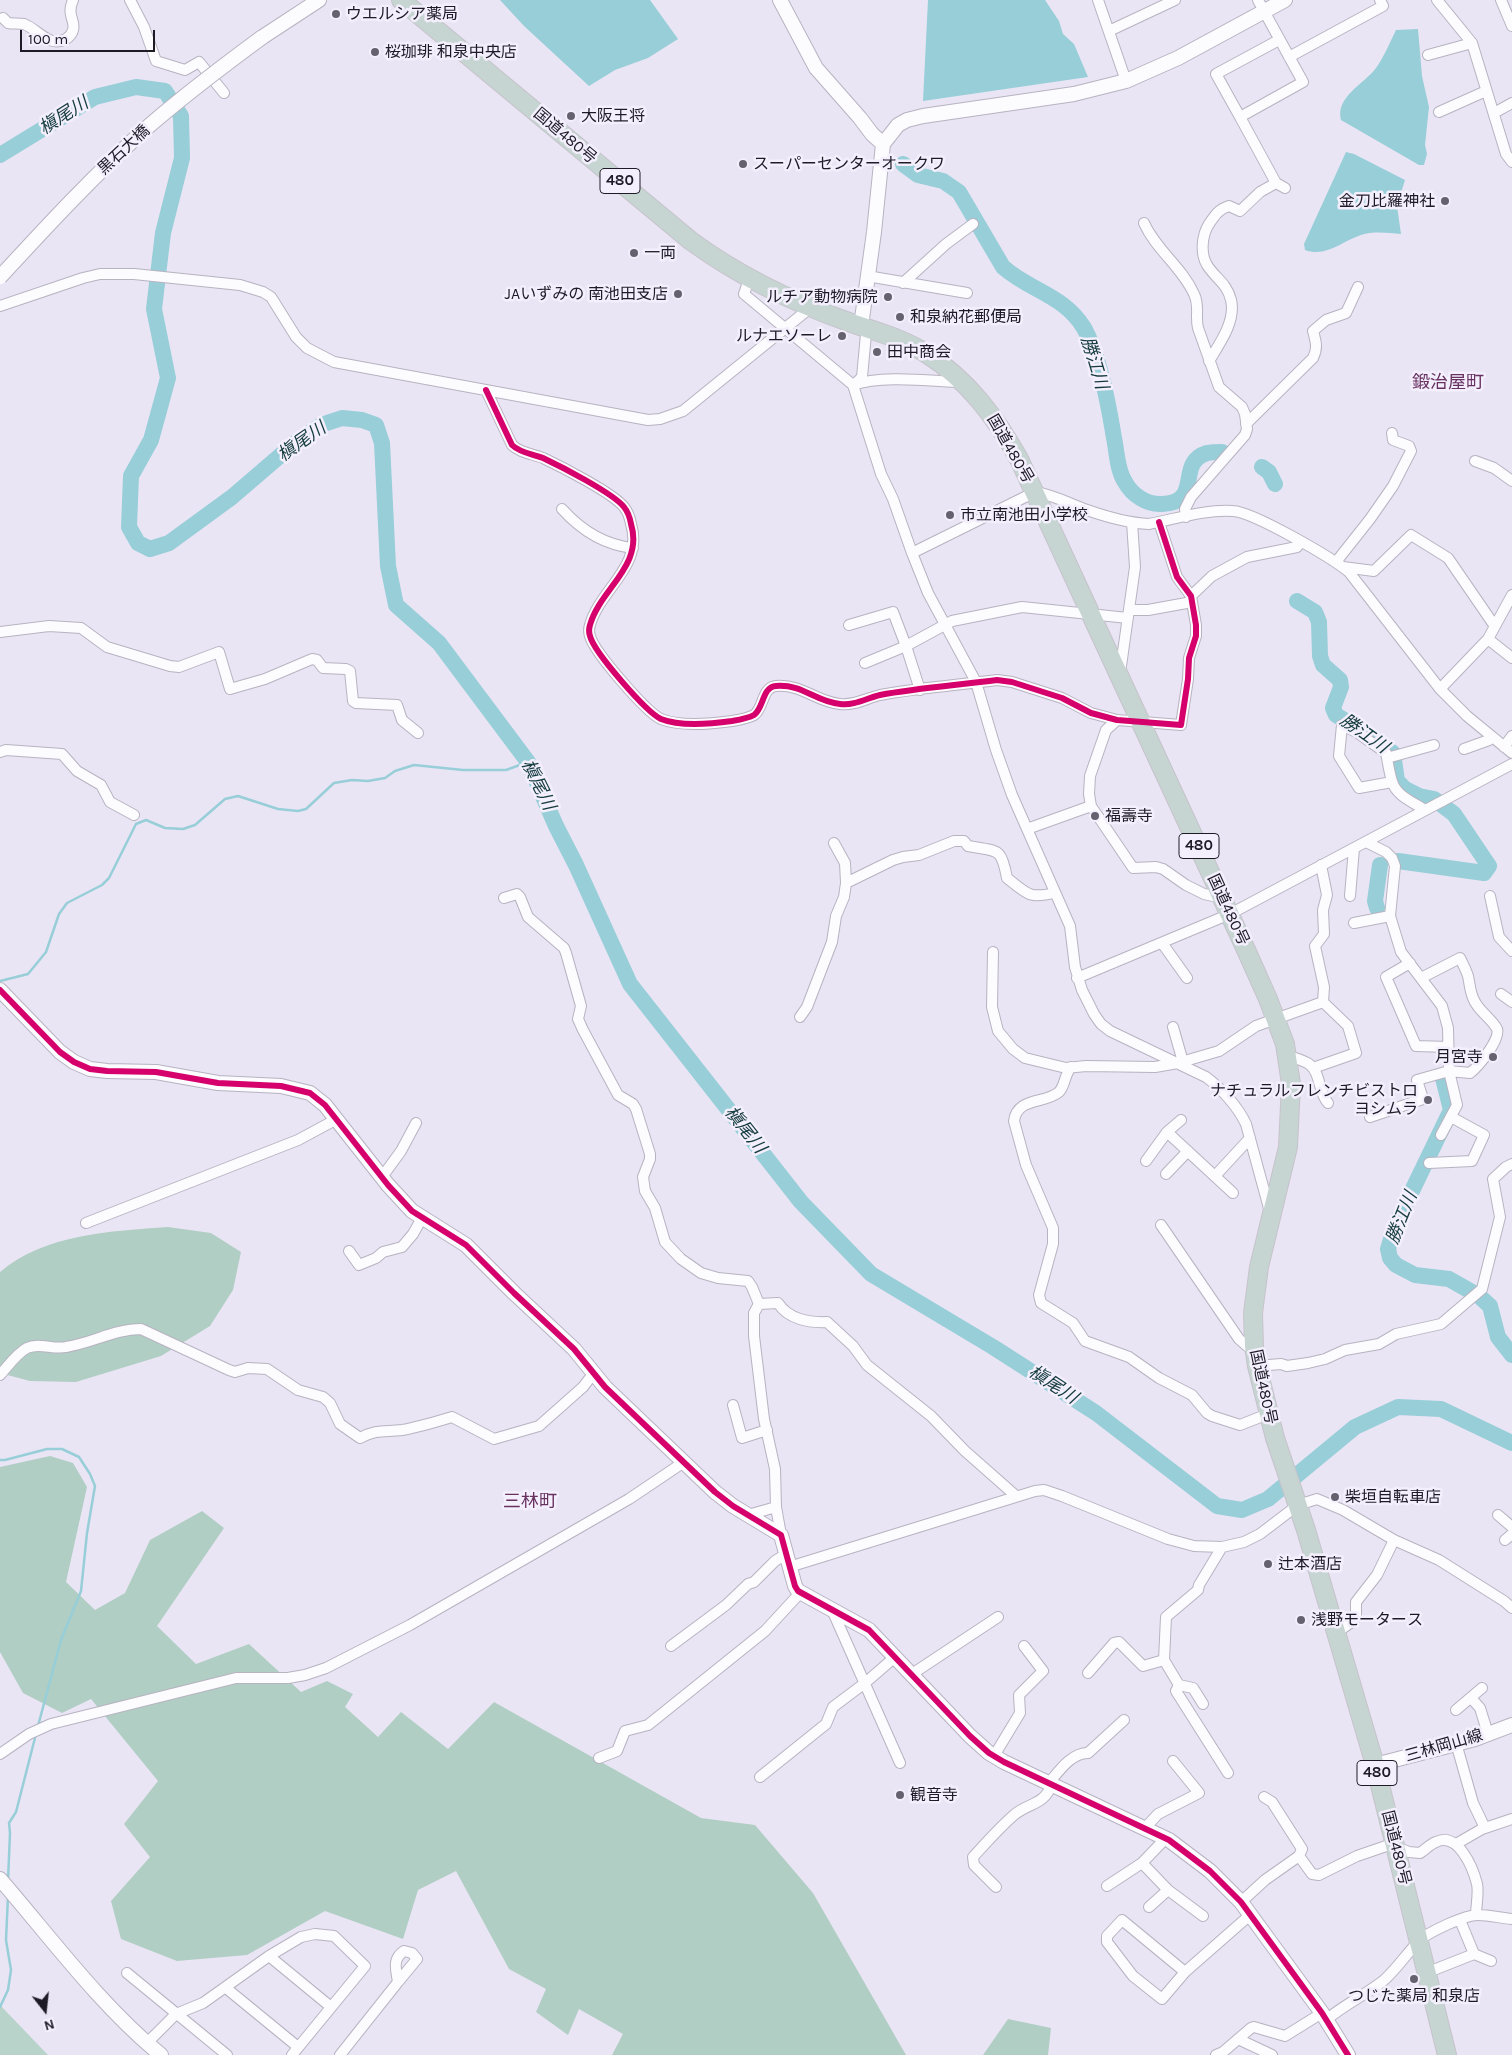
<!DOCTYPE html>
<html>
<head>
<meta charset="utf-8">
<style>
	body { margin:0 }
	#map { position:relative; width:1512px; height:2055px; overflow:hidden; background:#eae5f5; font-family:Karla,sans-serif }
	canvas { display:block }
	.north { position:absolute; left:20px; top:1985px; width:50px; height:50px; -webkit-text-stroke:4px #f4effd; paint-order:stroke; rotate:164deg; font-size:14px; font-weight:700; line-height:20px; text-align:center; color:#1e1a26 }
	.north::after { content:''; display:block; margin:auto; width:18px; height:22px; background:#1e1a26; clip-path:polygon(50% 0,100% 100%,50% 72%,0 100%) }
	.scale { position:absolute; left:20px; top:30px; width:135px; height:22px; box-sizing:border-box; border:2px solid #1e1a26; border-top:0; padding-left:6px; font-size:15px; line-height:18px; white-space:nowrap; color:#1e1a26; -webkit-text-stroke:4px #f4effd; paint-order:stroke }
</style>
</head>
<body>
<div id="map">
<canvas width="1512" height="2055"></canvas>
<div class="north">N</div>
<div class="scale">100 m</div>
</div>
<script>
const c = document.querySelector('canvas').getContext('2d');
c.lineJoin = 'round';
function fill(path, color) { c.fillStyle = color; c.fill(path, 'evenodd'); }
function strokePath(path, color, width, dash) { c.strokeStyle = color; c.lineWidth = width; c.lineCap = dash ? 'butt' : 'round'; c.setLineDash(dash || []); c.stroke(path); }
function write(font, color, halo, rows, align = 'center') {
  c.font = font + ' Karla,"Noto Sans JP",sans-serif'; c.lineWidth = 5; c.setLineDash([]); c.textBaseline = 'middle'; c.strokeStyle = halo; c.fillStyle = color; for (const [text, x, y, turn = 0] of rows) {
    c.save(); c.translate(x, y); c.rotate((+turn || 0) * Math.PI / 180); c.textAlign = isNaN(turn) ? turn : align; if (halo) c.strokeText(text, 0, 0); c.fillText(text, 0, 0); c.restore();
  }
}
fill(new Path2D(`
	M0,2005L48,2055H0Z`), '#b8d3ca');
fill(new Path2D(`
	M168,1227L211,1233L241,1252L233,1290L210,1326L161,1356L76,1382L30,1381L0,1373V1272C45,1234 111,1231 168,1227Z
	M50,1456L73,1463L87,1487L66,1582L95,1610L125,1593L150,1540L202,1511L224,1528L157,1626L196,1664L249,1644L301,1692L327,1681L353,1694L345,1707L378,1737L401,1712L448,1749L494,1702L701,1818L755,1825L813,1893L906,2055H612L623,2034L579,2009L568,2035L536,2012L546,1989L509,1969L456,1871L418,1890L403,1939L325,1911L247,1955L177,1961L121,1939L111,1901L150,1857L124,1824L158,1781L91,1699L62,1713L23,1693L0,1652V1467Z
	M1008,2019L1051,2028L1048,2055H983Z`), '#b0cec3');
fill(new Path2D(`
	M500,0H650L678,39L648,58L615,70L589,86L524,26Z
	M928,0H1045L1059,21L1063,34L1074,44L1088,77L923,101Z
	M1418,29L1422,76L1429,107L1425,145L1427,154L1424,165H1419L1341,120C1335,97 1364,84 1376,68C1384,57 1390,42 1396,30Z
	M1346,152L1354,154L1405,180L1397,206L1401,234C1388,233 1374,231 1361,235C1342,241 1326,258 1305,250L1304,244Z`), '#97ced8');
strokePath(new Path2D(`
	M0,981L28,974L46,952L59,914L67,903L102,885L109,878L136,824L146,820L165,828L183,829L195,825L225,799L238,796L278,809L298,811L306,809L334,783L352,780L368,781L385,778L395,771L414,765L463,770H506L528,762
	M0,1460H5L47,1449H62L79,1457L90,1474L95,1486L87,1533L81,1591L61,1640L38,1726
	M8,1881L10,1833L9,1823L16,1812L36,1734
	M0,2007L8,1990L11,1970L6,1940L8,1896`), '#97ced8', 2.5);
strokePath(new Path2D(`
	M0,155L95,97L136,87L165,91L181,116L182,158L163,233L154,309L168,378L151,440L131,476L129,527L138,543L150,549L169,543L232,497L296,442L321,425L342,418L362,420L376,425L382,443L388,566L396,605L439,643L528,762L556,826L576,865L630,984L801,1202L871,1274L993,1347L1096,1413L1217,1506L1242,1510L1268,1499L1355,1427L1398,1407L1441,1409L1512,1443
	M903,164L918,175L943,181L959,192L1003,267C1030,291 1064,295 1084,328C1099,354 1109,407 1114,438C1117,452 1117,470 1125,482C1132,495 1147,505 1162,504C1204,502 1175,463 1207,453C1212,452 1218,452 1222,452
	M1262,467L1269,472L1275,484
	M1297,601L1315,612L1319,622L1320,656L1323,665L1340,680L1341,687L1333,708L1336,715L1374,738L1393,753L1397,781L1405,789L1419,796L1434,799L1454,814L1489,866L1484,873L1398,861
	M1377,908L1375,901L1380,865
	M1443,1078L1451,1110L1395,1226L1388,1249L1390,1258L1396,1265L1415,1275L1449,1279L1479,1296L1490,1306L1498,1337L1512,1355`), '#97ced8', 16);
const street = new Path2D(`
	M130,0L144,27L156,61L185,70L199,62L224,93
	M1098,0L1126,81
	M1258,0L1303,82L1240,117L1216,74L1279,40
	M1437,0L1472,43L1506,154L1512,162
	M1501,0L1512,26
	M3,18L8,23C13,24 19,23 24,24C39,30 49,48 66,39C69,37 72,34 73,30C76,20 66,16 73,0
	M1109,31L1175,0
	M1428,55L1472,43
	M1289,57L1383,6L1380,0
	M1439,112L1486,91
	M1494,113L1512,103
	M1240,117L1276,183L1285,188
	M1144,223C1156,250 1182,267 1194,294C1200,306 1195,316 1198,328L1219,387L1242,407L1245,414L1247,429L1245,435L1191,497L1185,509L1186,517
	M867,276L967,293
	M749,279L744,294L853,385L881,474L893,499L912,553L928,593L976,682L996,750L1012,795L1070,926L1075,967L1082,990L1094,1014L1101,1024L1110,1031L1206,1077C1222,1089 1238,1107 1246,1124L1270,1212
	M903,283L946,244L973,224
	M0,306L83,278L100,274H134L240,285L263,292L271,297L296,337L307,348L334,362L648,420L660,419L683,411L810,308
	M1209,361C1220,343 1236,321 1231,300C1227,283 1215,278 1207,265C1200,253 1202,235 1209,224C1215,215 1219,209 1229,206L1240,211L1260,192L1276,183
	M853,385C882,375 930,381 961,382
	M854,385L862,377L866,334L861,327
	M486,390L512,445C520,453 533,454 543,458C560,466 613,493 624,507C628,512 630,518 631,524C644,566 600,589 590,625C589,628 589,633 590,636C594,652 646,712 661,719C681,727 711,724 732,721C738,720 749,718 754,715C764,708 762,687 776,686C803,684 816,702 840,704C854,706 867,698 880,695C917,688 959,685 997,680L1012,682L1062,698L1091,713L1117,720L1181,725L1188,679L1189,658L1196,636V625L1191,596L1177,577L1159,522
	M1246,424L1313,358C1318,348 1316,342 1313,331L1326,320L1346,313L1358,287
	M1475,461L1494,468L1512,481
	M562,509C581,530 604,545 633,548
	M912,553L1035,492C1054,495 1070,504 1087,510C1107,517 1129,523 1149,524C1175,519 1207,509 1233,511C1253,512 1331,557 1349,572L1440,689L1467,716L1512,753
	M1336,562L1370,519L1393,486L1411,451L1409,446L1393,440L1392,433
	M1343,567L1374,571L1411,535L1448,558L1494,625
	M1191,596L1212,576L1247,557L1297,547L1301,542
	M1129,610H1148L1192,602
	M849,625L893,612L906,646L920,690
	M0,632L49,626L81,628L107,647L170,666L179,667L219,652L230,689L265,679L312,659L317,660L323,668L346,669L350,671L353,701L356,703L397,705L402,720L418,733
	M1488,639L1512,658
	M865,663L906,646L952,621L1022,607L1128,618
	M1117,668L1121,666L1135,567L1132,522
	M1440,689L1488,639L1512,595
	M1117,720L1106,730L1090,776L1089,794L1091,806L1133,868L1156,867L1163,869L1186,885L1204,894L1222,898
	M1504,747L1512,736
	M1464,749L1489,740L1492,737
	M0,752L6,750L62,754L77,771L101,785L110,802L134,815
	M1387,758L1434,745
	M1392,782L1359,788L1339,756L1342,725L1358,733L1386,753C1388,762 1389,772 1392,781C1396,796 1413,802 1425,810
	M1027,829L1091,806
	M1366,842L1386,852L1392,858L1395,866L1390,916L1401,952L1442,1006L1448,1028L1449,1071L1457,1105L1441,1135
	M846,883L893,860L903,857L919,855L954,841H964L968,846C998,852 1001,846 1007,878C1027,894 1029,899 1054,893
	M1350,896L1354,848
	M1490,896L1499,937L1512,951
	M504,898L517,894L520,897L528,917L564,948L566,953L581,1006L578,1019L583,1030L618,1095L633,1104L636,1109L650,1154V1159L643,1177L645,1191L655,1208L665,1242L681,1259L701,1273L718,1278L748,1281L752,1287L759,1304
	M1354,923L1390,916
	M1162,943L1187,978
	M993,952L992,1007L998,1031L1013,1049L1025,1058L1066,1068L1086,1066L1155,1067L1178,1063L1219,1051L1256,1026L1323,1002
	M1410,963L1386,977L1416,1046L1448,1047
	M1077,978L1230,914L1512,764
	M1501,994L1512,1002
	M800,1017L807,1007L832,942L836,916L844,897L846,883L845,863L834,843
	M1173,1027L1183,1062
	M1287,1055C1294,1058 1303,1060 1309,1064C1321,1073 1318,1092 1328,1103
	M1071,1067C1064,1076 1065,1086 1059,1092C1045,1104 1017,1097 1014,1121L1026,1165L1053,1228V1244L1039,1295L1041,1303L1073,1323L1085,1341L1129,1357L1159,1378L1192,1395L1207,1413L1212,1416L1240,1425L1268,1414
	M1313,1068L1356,1053L1348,1026L1323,1002L1324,987L1315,946L1324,934L1323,910L1327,895L1321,865
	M1370,1117L1423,1099L1417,1080L1449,1071L1470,1073C1478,1067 1501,1039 1497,1029C1492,1019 1480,1012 1475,1002C1470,994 1470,985 1468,976C1466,970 1463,964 1460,958L1421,978
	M1167,1132L1233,1193
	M1146,1161L1167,1132L1181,1120
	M1429,1163L1472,1161L1484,1135L1451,1117
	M1166,1174L1188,1151
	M1215,1176L1250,1138
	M382,1177L401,1151L416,1123
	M86,1223L298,1140L337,1119
	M1161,1225L1239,1339L1247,1346H1254
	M349,1251L359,1265L376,1258L383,1252L402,1247L413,1234L422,1218
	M759,1304L778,1303C788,1319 809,1323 827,1322L853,1346L867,1365L931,1416L965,1451L1016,1496
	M759,1304L754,1313V1336L764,1419L775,1469L776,1507L781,1535
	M1257,1366L1281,1364L1287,1366L1308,1363L1325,1359L1345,1350L1379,1344L1396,1334L1441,1324L1482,1289L1500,1217L1493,1179L1506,1167L1512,1164
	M0,1375C8,1366 17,1353 27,1348C39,1342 53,1350 66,1347C92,1343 115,1329 141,1329L229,1370L235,1372L248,1368L267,1369L298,1390L323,1397L330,1403L340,1424L360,1438C377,1429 384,1432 402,1430C419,1427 435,1422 452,1417L494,1439L539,1426L583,1387L593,1374
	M733,1405L742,1438L767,1430
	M748,1515L776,1507
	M1498,1515L1512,1527
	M1505,1540L1512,1534
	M789,1567L1035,1491L1044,1490L1062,1496L1168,1539L1194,1546L1222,1547L1244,1542L1260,1534L1298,1505L1317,1499L1343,1510L1394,1540L1439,1560L1504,1601L1512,1608
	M833,1612L900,1763
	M1336,1633L1353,1621L1356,1617V1602L1377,1575L1394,1540
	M671,1646L726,1605L748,1584L754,1582L775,1561L786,1554
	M1164,1660L1166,1617L1198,1590L1199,1585L1222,1547
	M1088,1673L1114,1643L1119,1642L1143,1666L1164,1660L1179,1685L1176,1691L1228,1773
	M912,1674L998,1617
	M1179,1685L1193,1688L1203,1704
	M1471,1698L1480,1708L1488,1734
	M1456,1710L1482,1688
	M1456,1743L1473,1803L1485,1828
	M0,1754L29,1734L51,1724L236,1678H288L305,1675L326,1668L410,1625L629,1499L684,1462
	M994,1756L1020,1713L1019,1695L1043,1671L1024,1646
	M599,1758L617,1751L625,1731L648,1725L765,1631L800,1593
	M760,1777L826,1724L833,1707L865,1683L895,1657
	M1049,1783C1059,1771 1071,1753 1088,1753L1124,1720
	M1145,1828L1158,1814L1199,1793L1173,1761
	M1456,1844L1482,1829L1512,1819
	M1396,1847L1409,1852L1420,1853C1425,1850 1430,1844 1436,1842C1458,1831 1473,1868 1477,1884C1479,1893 1476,1906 1476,1915
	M1299,1856L1312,1874L1319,1875L1357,1856L1395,1843
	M1142,1863L1168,1890L1203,1916
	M1107,1886L1142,1863L1166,1838
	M996,1887L974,1865L973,1857C986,1843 999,1828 1014,1815C1029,1802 1044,1806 1052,1784
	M1241,1902L1265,1880L1299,1856L1302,1849L1272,1802L1264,1797
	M1149,1907L1168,1890
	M1460,1920L1474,1954L1491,1961
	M269,1956L331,2007
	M1185,1972L1122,1920L1107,1936V1942L1133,1976L1162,1999L1185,1972L1250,1915
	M127,1973L227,2055
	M1426,1973L1474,1954
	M226,1988L298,2047
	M1326,2020C1344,2005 1365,1995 1383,1981C1397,1969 1406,1954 1419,1941C1428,1932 1465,1915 1478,1915C1489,1915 1501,1918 1512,1919
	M1238,2039L1272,2055
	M147,2043L176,2014L203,2003L269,1956L301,1937L315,1934L334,1936L365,1966L292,2055
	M340,2055L398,1982C396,1969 392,1959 404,1951L412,1953L417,1959L398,1982
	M1216,2055L1223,2052L1251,2028L1254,2027L1285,2036L1322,2013`);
const secondary = new Path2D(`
	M780,0L816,68L860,118L872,134L883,144
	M261,38L319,0
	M861,326L874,232L883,144L898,125L907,120L923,116L1074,94L1126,81L1178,58L1285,0
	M0,990L60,1052L74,1062L90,1069L107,1071L156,1072L218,1083L281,1086L310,1093L325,1105L388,1185L412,1211L466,1245L514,1293L574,1349L605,1387L715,1492L733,1506L781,1535L795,1586L798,1591L869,1630L970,1736L989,1753L1004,1762L1169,1840L1210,1871L1241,1902L1322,2013L1348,2055
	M1375,1765L1475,1739L1512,1725
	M0,1879C51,1938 101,2006 161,2055`);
const highway = new Path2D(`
	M401,0L691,241C739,276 790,301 846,321C873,331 903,338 927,354C968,380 996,418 1019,459L1247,952L1268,999L1285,1044L1291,1084L1288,1147L1259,1267L1253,1313L1254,1346L1257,1366L1275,1438L1306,1530L1375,1765L1447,2055`);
strokePath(street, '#b7b3c1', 12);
strokePath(secondary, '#b7b3c1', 16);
strokePath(highway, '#c6c3cb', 20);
strokePath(street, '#fcfbfe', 10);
strokePath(secondary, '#fcfbfe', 14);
strokePath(highway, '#c7d5d2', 18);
const secondaryBridge = new Path2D(`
	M0,277C48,225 97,172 150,125C186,94 223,66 261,38`);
strokePath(secondaryBridge, '#b7b3c1', 16, []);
strokePath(secondaryBridge, '#fcfbfe', 14);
strokePath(new Path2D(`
	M486,390L512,445C520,453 533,454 543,458C560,466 613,493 624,507C628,512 630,518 631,524C644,566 600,589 590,625C589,628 589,633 590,636C594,652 646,712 661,719C681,727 711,724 732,721C738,720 749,718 754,715C764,708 762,687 776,686C803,684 816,702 840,704C854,706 867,698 880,695C917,688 959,685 997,680L1012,682L1062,698L1091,713L1117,720L1181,725L1188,679L1189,658L1196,636V625L1191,596L1177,577L1159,522
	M0,990L60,1052L74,1062L90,1069L107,1071L156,1072L218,1083L281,1086L310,1093L325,1105L388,1185L412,1211L466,1245L514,1293L574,1349L605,1387L715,1492L733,1506L781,1535L795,1586L798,1591L869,1630L970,1736L989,1753L1004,1762L1169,1840L1210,1871L1241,1902L1322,2013L1348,2055`), '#d6006c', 6);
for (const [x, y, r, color] of [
	[336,14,5,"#65616e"],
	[375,52,5,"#65616e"],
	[571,116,5,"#65616e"],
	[743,164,5,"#65616e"],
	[1445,201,5,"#65616e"],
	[634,253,5,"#65616e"],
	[678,294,5,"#65616e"],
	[888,297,5,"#65616e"],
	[900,317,5,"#65616e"],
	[842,336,5,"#65616e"],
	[877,352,5,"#65616e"],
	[950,515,5,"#65616e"],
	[1095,816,5,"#65616e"],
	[1493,1057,5,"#65616e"],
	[1428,1100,5,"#65616e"],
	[1335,1497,5,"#65616e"],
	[1268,1564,5,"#65616e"],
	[1301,1620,5,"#65616e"],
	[900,1795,5,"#65616e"],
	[1414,1979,5,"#65616e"]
]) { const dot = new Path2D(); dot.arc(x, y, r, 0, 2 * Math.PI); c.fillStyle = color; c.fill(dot); strokePath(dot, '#f4effd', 2); }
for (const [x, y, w] of [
	[620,181,40],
	[1199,846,40],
	[1377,1773,40]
]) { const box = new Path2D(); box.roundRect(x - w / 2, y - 12.5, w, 25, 4); c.fillStyle = '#f4effd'; c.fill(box); strokePath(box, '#1e1a26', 1); }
write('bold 15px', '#1e1a26', null, [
	["480",620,181],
	["480",1199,846],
	["480",1377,1773]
]);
write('16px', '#1e1a26', '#f4effd', [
	["ウエルシア薬局",346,14],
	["桜珈琲 和泉中央店",385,52],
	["大阪王将",581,116],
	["スーパーセンターオークワ",753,164],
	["金刀比羅神社",1435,201,"right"],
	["一両",644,253],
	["JAいずみの 南池田支店",668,294,"right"],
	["ルチア動物病院",878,297,"right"],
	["和泉納花郵便局",910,317],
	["ルナエソーレ",832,336,"right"],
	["田中商会",887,352],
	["市立南池田小学校",960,515],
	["福壽寺",1105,816],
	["月宮寺",1483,1057,"right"],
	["ナチュラルフレンチビストロ",1418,1091,"right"],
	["ヨシムラ",1418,1109,"right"],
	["柴垣自転車店",1345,1497],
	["辻本酒店",1278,1564],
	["浅野モータース",1311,1620],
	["観音寺",910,1795],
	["つじた薬局 和泉店",1414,1996,"center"]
], 'left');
write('16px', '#1e1a26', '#f4effd', [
	["国道480号",565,136,40],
	["黒石大橋",124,150,-43],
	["国道480号",1010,449,60],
	["国道480号",1228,910,65],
	["国道480号",1263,1387,78],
	["三林岡山線",1444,1746,-16],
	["国道480号",1396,1848,76]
]);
write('italic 18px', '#143b3e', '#f4effd', [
	["槇尾川",64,116,-32],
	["勝江川",1094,363,73],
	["槇尾川",302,442,-35],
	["勝江川",1364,734,35],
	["槇尾川",538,785,64],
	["槇尾川",745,1130,52],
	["勝江川",1402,1218,-68],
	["槇尾川",1053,1385,33]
]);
write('18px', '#673160', '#f4effd', [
	["鍛治屋町",1448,383],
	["三林町",530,1502]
]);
</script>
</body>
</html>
